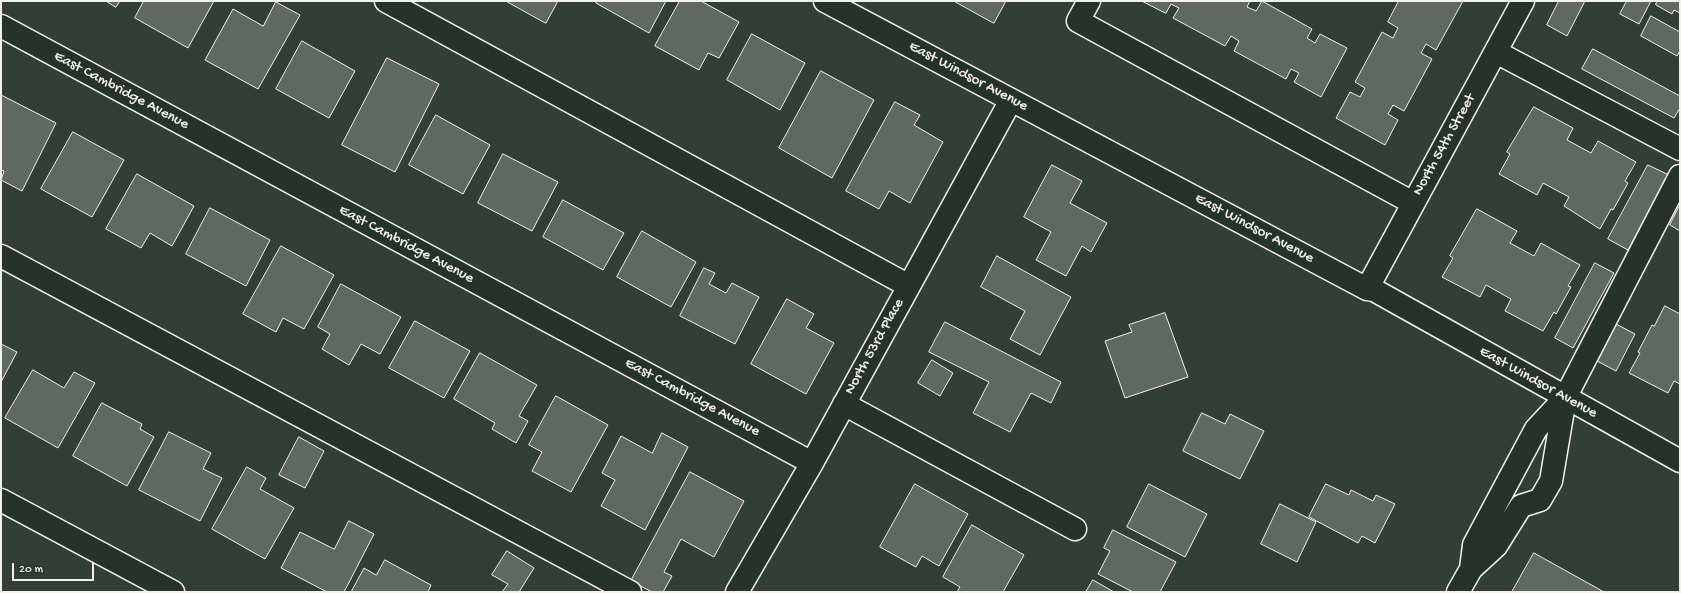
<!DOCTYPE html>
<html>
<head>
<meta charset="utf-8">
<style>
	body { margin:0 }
	#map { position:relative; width:1681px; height:593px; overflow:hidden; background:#323e38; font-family:"Gochi Hand",sans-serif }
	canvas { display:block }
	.frame { position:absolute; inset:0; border:2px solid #f4f1e8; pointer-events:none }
	.scale { position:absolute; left:12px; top:563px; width:82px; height:18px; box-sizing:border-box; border:2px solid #f4f1e8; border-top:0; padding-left:5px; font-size:12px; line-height:14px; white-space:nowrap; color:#f4f1e8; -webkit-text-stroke:3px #26332d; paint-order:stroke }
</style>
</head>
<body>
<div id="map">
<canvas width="1681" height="593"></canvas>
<div class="frame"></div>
<div class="scale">20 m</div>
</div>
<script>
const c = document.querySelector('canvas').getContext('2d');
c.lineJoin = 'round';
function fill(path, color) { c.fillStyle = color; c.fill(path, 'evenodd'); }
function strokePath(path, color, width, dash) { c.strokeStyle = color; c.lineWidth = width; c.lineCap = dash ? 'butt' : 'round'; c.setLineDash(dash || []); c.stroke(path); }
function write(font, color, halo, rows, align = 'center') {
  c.font = font + ' "Gochi Hand",sans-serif'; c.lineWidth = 4; c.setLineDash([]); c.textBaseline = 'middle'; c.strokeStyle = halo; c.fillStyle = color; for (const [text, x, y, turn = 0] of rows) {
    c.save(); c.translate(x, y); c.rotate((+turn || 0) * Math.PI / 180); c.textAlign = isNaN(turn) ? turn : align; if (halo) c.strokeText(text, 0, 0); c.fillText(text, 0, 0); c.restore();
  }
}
const building = new Path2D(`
	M106,1H120L116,7Z
	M144,1H214L188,48L135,18Z
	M506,1H558L546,23Z
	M597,1H666L649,33L596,3Z
	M680,1H701L739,22L719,58L708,53L699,70L655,46Z
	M954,1H1006L994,23Z
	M1142,1H1250L1247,7L1256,11L1262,1L1312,29L1307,38L1315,43L1320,34L1347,48L1321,97L1294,82L1299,73L1291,69L1286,79L1234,51L1239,41L1231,36L1225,46L1173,18L1179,8L1171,4L1166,13Z
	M1399,1H1463L1436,50L1426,44L1421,53L1432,59L1404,111L1393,105L1388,114L1398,120L1385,145L1336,118L1350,92L1360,97L1365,88L1355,82L1382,32L1393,38L1398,28L1388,22Z
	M1559,1H1585L1567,36L1547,25Z
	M1627,1H1651L1639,24L1620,14Z
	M1657,1H1680V13L1674,10L1672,14L1656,5Z
	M276,2L300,15L258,89L205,60L233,9L263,26Z
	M1651,16L1680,32V51L1677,56L1641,36Z
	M752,34L805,63L780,110L727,80Z
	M302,41L355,71L329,118L276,89Z
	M1593,49L1680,96V108L1674,118L1582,69Z
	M387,58L439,84L395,172L342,145Z
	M821,71L874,100L832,178L779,148Z
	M1,95L56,123L22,191L1,180L4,171L1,170Z
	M895,102L920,115L914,125L943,142L910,203L889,191L879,209L846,191Z
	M1534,107L1573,128L1567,140L1591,153L1598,141L1636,162L1625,181L1628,183L1613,210L1611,209L1600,229L1564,206L1569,197L1543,183L1537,195L1499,174L1510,154L1507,152Z
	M436,115L490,145L463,194L409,165Z
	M73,132L124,160L92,217L41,189Z
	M503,154L558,182L532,231L478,203Z
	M1052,165L1082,181L1070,203L1107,223L1091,252L1082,246L1066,276L1036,260L1051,232L1024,217Z
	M1648,165L1669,175L1628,250L1608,239Z
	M137,174L194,206L172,246L150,233L141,248L106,229Z
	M563,200L624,233L603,270L543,237Z
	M1680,205V231L1670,225Z
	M210,208L270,240L246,286L186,254Z
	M1477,209L1517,231L1510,243L1534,256L1541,243L1580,265L1568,286L1571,287L1556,314L1554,312L1543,331L1505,311L1511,299L1486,285L1480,297L1442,277L1453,258L1450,256Z
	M642,231L696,262L671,307L617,277Z
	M281,246L334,275L304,329L283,318L276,332L243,314Z
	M997,256L1071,297L1040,355L1010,339L1025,311L981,287Z
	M1595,263L1614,273L1573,348L1555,338Z
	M704,268L715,273L709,284L726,293L732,283L759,297L735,344L680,316Z
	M341,284L401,317L380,354L361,344L349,365L322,349L330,334L318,327Z
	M787,299L814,314L806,328L834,343L806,394L751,364Z
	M1665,306L1680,314V384L1674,381L1668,393L1629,373L1640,353L1638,352L1652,325L1654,326Z
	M1165,313L1188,377L1125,398L1105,341L1132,332L1129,325Z
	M415,321L470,351L444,398L389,368Z
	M945,322L1061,382L1051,403L1031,393L1010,432L973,413L989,382L929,352Z
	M1616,324L1635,334L1616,371L1597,361Z
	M1,344L17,352L1,382Z
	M480,353L537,385L519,416L528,421L516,443L492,429L495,423L454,399Z
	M932,360L953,373L940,396L918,383Z
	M33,370L64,388L74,372L95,383L58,448L5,418Z
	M556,396L608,425L571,492L532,471L542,452L529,445Z
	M102,403L142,424L140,429L154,437L127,486L73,456Z
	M1202,413L1225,424L1230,414L1264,431L1240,479L1183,451Z
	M169,432L211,453L203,469L222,478L200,521L139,490Z
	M662,433L688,447L645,530L601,506L615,480L602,473L621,436L652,453Z
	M299,437L324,451L305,488L279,475Z
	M247,467L266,478L260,489L294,508L265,559L212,529Z
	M690,472L744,501L714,557L681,539L664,572L672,576L663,592H652L631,581Z
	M915,484L968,514L939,566L922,556L916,567L880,547Z
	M1149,484L1207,514L1185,557L1127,527Z
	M1326,484L1349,495L1351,490L1373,501L1376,495L1395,504L1375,543L1362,536L1358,543L1309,517Z
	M1280,504L1316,522L1297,562L1261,544Z
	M349,521L374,534L344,592H327L281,568L300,532L334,549Z
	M972,525L1024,555L1003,592H957L960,587L943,577Z
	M1113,530L1176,562L1160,592H1133L1098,574L1110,551L1104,548Z
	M507,551L534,568L519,592H502L508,584L492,575Z
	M1534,553L1604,592H1512Z
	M385,560L431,585L428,592H351L364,568L376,575Z
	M1093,580L1114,592H1086Z`);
fill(building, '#5f6861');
strokePath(building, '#f4f1e8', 1);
const minor = new Path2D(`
	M386,1L909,286
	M825,1L1367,289L1374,290L1680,461
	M1089,1L1078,21L1413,203
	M1,26L812,463
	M1496,52L1680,149
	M1,256L630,592
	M1367,289L1523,1
	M844,404L1075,529
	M1,500L173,592
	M1471,569L1496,546L1521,506L1540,500L1551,481L1565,398
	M737,592L812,463L1011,100
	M1458,592L1471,569L1474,545L1536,429L1565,398L1680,176`);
strokePath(minor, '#f4f1e8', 25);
strokePath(minor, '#26332d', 22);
write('15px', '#f4f1e8', '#26332d', [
	["East Windsor Avenue",968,77,28],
	["East Cambridge Avenue",121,91,28],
	["North 54th Street",1445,145,-61],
	["East Windsor Avenue",1254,229,28],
	["East Cambridge Avenue",406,245,28],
	["North 53rd Place",875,347,-61],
	["East Windsor Avenue",1538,383,29],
	["East Cambridge Avenue",692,398,28]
]);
</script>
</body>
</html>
